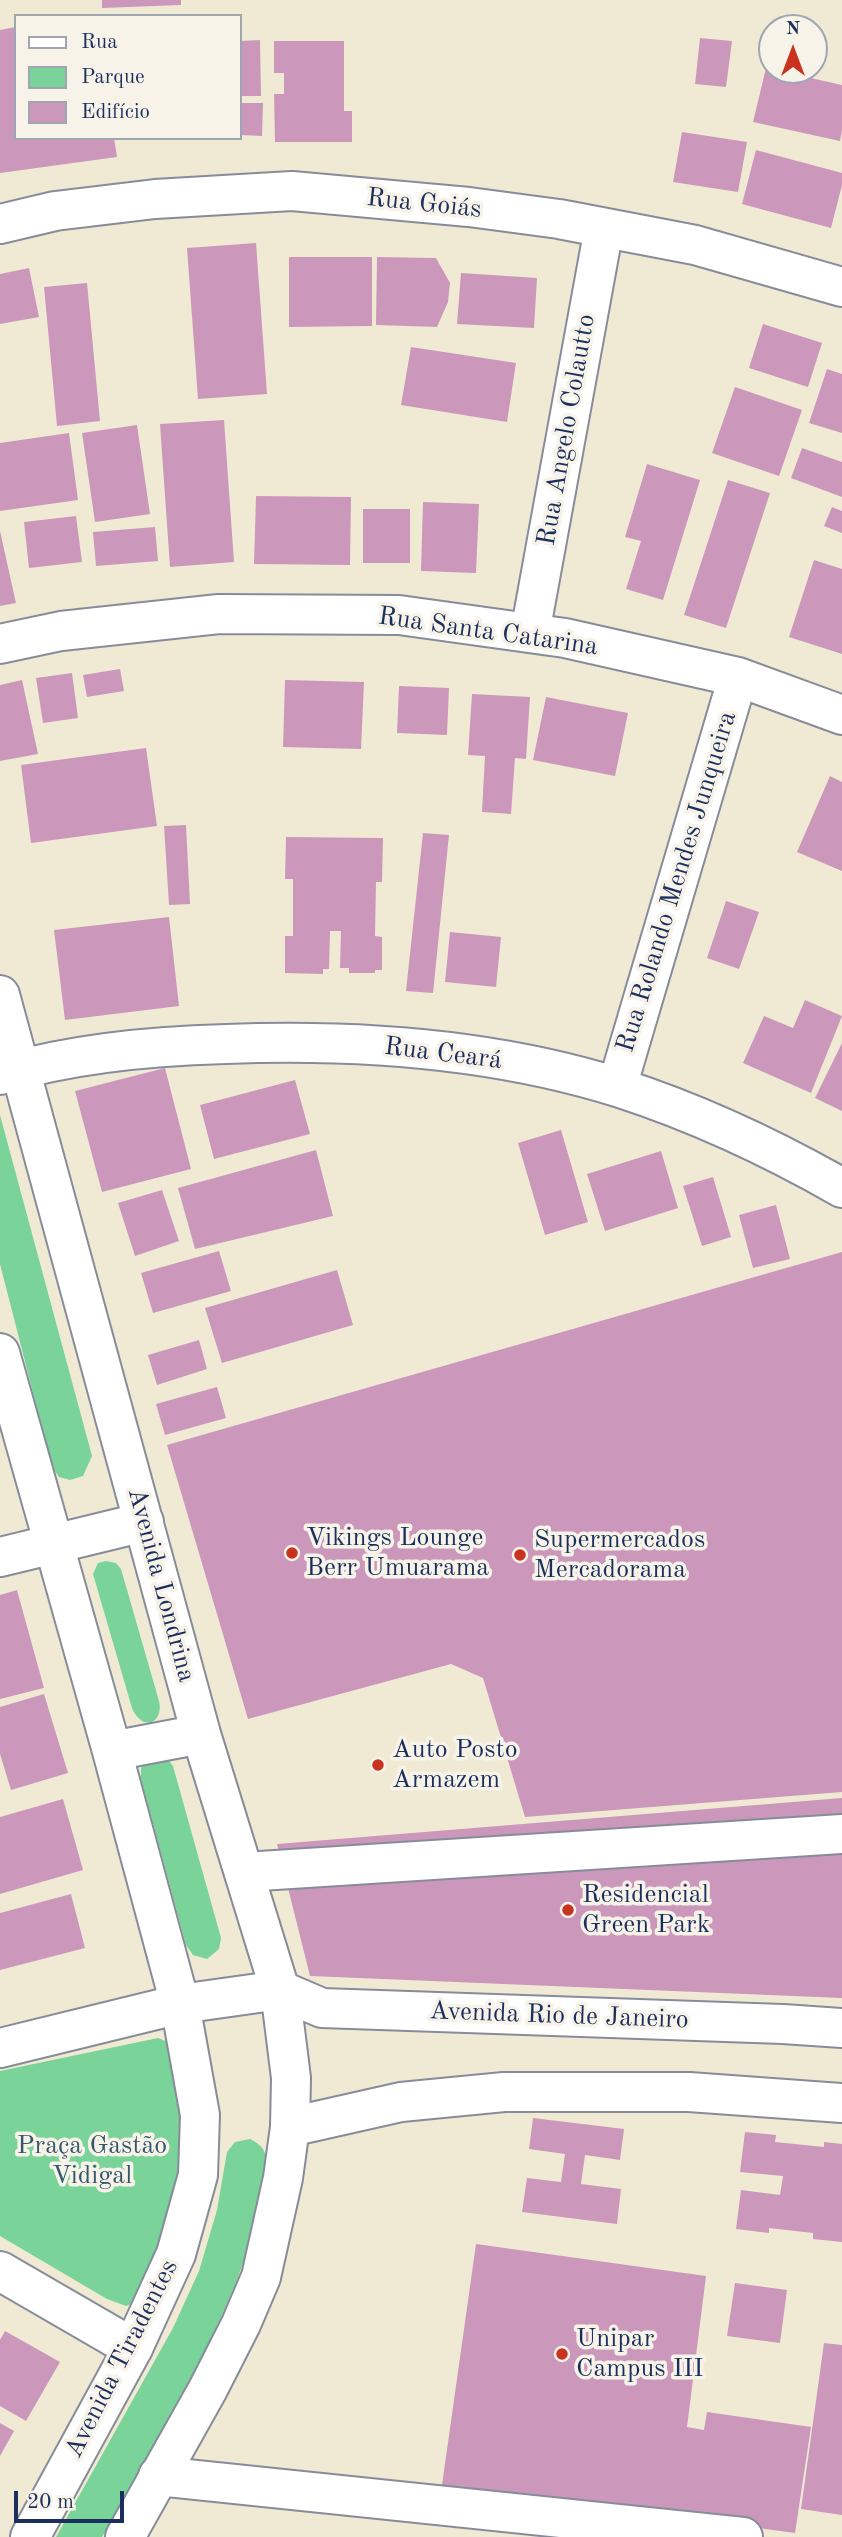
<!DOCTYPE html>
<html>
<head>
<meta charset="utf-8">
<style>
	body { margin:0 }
	#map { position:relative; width:842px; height:2537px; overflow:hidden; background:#f0ead4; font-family:"Old Standard TT",serif }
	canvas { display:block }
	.legend { position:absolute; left:14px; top:14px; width:228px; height:126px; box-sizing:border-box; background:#f7f3e8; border:2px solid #9fa5b1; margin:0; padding:9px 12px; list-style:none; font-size:21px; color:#1b2f5e }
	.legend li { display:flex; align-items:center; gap:14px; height:35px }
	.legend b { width:35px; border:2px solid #9fa5b1 }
	.north { position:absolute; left:758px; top:14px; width:70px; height:70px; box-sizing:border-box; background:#f7f3e8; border:2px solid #9fa5b1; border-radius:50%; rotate:0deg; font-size:19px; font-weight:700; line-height:28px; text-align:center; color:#1b2f5e }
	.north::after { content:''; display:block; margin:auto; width:24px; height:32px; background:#c8321e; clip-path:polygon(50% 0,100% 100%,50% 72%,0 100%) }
	.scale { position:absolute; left:14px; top:2491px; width:110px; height:32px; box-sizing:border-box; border:4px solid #1b2f5e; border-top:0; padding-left:9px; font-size:21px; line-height:24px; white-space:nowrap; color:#1b2f5e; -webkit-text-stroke:5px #f7f3e8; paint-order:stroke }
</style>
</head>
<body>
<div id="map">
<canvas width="842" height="2537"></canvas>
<ul class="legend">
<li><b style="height:9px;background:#fff"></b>Rua</li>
<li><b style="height:19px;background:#7ad399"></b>Parque</li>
<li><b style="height:19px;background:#cb98bc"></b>Edifício</li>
</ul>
<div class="north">N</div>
<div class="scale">20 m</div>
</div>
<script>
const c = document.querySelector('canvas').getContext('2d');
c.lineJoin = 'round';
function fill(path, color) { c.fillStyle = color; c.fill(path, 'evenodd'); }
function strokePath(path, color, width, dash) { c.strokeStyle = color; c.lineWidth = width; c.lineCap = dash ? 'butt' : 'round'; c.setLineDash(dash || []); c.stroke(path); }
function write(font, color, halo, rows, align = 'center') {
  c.font = font + ' "Old Standard TT",serif'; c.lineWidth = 7; c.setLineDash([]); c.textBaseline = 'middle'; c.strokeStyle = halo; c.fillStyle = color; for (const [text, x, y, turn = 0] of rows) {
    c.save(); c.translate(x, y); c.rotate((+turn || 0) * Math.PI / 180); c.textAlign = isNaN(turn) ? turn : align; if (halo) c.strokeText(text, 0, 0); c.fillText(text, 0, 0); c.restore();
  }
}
fill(new Path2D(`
	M0,1115L92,1456L83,1476L70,1480L59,1477L52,1467L0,1264Z
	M106,1561L116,1563L121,1569L159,1701C164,1724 142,1732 132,1708L93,1574L98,1563Z
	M167,1758L173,1766L221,1938L219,1949L207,1959L193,1955L186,1945L141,1779V1768L145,1761Z
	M158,2038L168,2042L184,2120L179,2197L136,2302L126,2306L107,2299L0,2236V2071Z
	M250,2139C274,2150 265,2167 262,2189C251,2259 221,2321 188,2383C161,2435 132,2486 102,2537H56L173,2328L199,2271L217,2210L227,2152L235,2142Z`), '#7ad399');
fill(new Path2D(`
	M102,0H181V5L102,8Z
	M16,27V138H114L117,157L0,173V30Z
	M700,38L732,41L726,87L695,84Z
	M260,40L261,96H240V41Z
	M274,41H344V111H352V142H275L274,94H284V73H274Z
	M766,68L842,85V130L840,141L753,122Z
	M240,103H263L262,136L240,135Z
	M682,132L747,142L738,192L673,182Z
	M756,150L842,173V185L831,228L742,204Z
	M256,243L267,394L198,399L187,248Z
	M289,257H372V326L289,327Z
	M377,257L436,258L450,283L448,302L437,327L376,325Z
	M29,268L39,317L0,324V274Z
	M461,273L537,278L534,328L457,324Z
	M87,283L100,421L57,426L44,287Z
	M763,324L822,343L808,387L749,368Z
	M411,347L516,363L507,422L401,405Z
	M827,369L842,374V433L809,423Z
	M735,387L802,410L779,476L712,453Z
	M224,420L234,562L170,567L160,424Z
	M137,425L150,514L95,522L82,433Z
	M69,433L78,500L0,511V443Z
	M802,448L842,462V497L791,478Z
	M647,464L700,480L663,600L626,589L641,541L625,537Z
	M728,480L770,493L726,628L684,615Z
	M256,496L351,497L350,565L254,564Z
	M423,502L479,504L476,573L421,571Z
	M832,507L842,511V533L824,526Z
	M363,509H410V563H363Z
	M76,516L82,562L29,568L24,522Z
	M155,527L158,561L96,566L93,532Z
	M0,531L16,603L0,606Z
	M814,560L842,569V654L789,637Z
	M120,669L124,691L87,697L83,675Z
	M72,673L78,718L43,723L36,678Z
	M22,680L38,754L0,761V685Z
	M285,680L364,682L361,749L283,747Z
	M399,686L449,688L447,735L397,733Z
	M472,694L530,697L526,759L515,758L511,814L482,812L485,756L468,755Z
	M546,697L628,713L615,776L533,760Z
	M146,748L157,826L31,843L21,765Z
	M830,776L842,782V871L797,852Z
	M186,825L190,904L169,905L164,826Z
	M423,833L449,835L433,993L406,991Z
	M286,837L383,838L382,882H376L375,936L382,937V970H375V973H349V968H340L341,931H330L329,969H323V974L285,973V936H293V879H285Z
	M726,901L759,912L739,969L707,958Z
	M169,917L179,1006L65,1020L54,930Z
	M450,932L501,937L496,987L445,982Z
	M805,1000L842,1016L811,1093L743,1063L764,1016L793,1028Z
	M842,1043V1111L815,1098Z
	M165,1068L191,1169L102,1192L75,1091Z
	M295,1080L310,1134L214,1159L200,1105Z
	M561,1130L588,1222L545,1235L518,1143Z
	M316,1150L333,1216L195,1249L178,1188Z
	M661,1151L678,1208L605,1231L587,1174Z
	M713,1177L731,1237L702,1246L683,1186Z
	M162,1190L179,1241L135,1256L118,1203Z
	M776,1205L790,1259L753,1268L739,1215Z
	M219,1251L231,1291L153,1313L141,1273Z
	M842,1252V1792L525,1817L483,1678L451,1664L248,1719L167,1445Z
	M337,1270L353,1325L222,1363L205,1308Z
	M199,1340L207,1369L157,1385L148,1355Z
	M217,1387L226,1418L165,1435L156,1404Z
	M17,1590L44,1688L0,1699V1595Z
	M44,1694L68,1773L11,1790L0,1754V1707Z
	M842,1798V1998L310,1976L277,1844Z
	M63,1799L83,1870L0,1894V1817Z
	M71,1894L85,1948L0,1970V1913Z
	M533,2118L624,2129L620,2160L585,2155L581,2184L621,2189L617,2224L522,2212L527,2178L561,2182L565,2154L529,2149Z
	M745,2132L776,2135L775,2142L824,2147V2142L842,2144V2242L813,2239V2233L769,2228V2233L736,2229L741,2190L780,2195L783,2176L740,2172Z
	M476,2244L706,2276L687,2427L704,2430L707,2412L811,2427L795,2533L442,2485Z
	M735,2283L787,2290L780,2343L727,2336Z
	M5,2331L60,2362L26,2421L0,2406V2340Z
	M824,2343L842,2345V2515L801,2509Z
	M0,2423L14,2431L0,2456Z`), '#cb98bc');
const minor = new Path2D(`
	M0,224L55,211L155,199L292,191L469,207L559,219L695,245L842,287
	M530,633L604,228
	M0,644L61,631L219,614L399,615L565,638L738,677L842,715
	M0,1075C72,1053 150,1046 226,1044C357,1039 493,1048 620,1088C697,1113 772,1148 842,1188
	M617,1087L738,677
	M0,1557L144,1522
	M244,1872L842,1834
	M280,1990L322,2008L783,2024L842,2028
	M0,2048L180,2004
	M290,2127L401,2102L504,2092H689L842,2103
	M0,2271L133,2348
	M158,2476L743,2537`);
const major = new Path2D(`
	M0,995L201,1734L280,1990L291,2078L290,2127L283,2178L261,2277L241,2324L208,2389L125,2537
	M0,1353L112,1751L180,2004L200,2115L198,2175L176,2254L133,2348L30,2537
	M112,1751L201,1734
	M180,2004L280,1990`);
strokePath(minor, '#868c99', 42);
strokePath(major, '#868c99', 42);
strokePath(minor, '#fff', 38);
strokePath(major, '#fff', 38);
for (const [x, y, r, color] of [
	[292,1553,7,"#c8321e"],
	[520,1555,7,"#c8321e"],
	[378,1765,7,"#c8321e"],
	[568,1910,7,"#c8321e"],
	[562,2354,7,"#c8321e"]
]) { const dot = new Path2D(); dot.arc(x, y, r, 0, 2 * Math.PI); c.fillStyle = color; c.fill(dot); strokePath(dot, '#f7f3e8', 2.5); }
write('26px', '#1b2f5e', '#f7f3e8', [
	["Rua Goiás",424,204,6],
	["Rua Angelo Colautto",567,430,-80],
	["Rua Santa Catarina",488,632,8],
	["Rua Rolando Mendes Junqueira",677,882,-73],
	["Rua Ceará",443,1054,7],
	["Avenida Londrina",161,1585,75],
	["Avenida Rio de Janeiro",559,2016,2],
	["Avenida Tiradentes",122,2359,-63]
]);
write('26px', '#1b2f5e', '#f7f3e8', [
	["Vikings Lounge",306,1538],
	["Berr Umuarama",306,1568],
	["Supermercados",534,1540],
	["Mercadorama",534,1570],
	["Auto Posto",392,1750],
	["Armazem",392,1780],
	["Residencial",582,1895],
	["Green Park",582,1925],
	["Unipar",576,2339],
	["Campus III",576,2369]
], 'left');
write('26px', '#33586d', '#f7f3e8', [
	["Praça Gastão",92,2146],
	["Vidigal",92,2176]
]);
</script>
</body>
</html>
